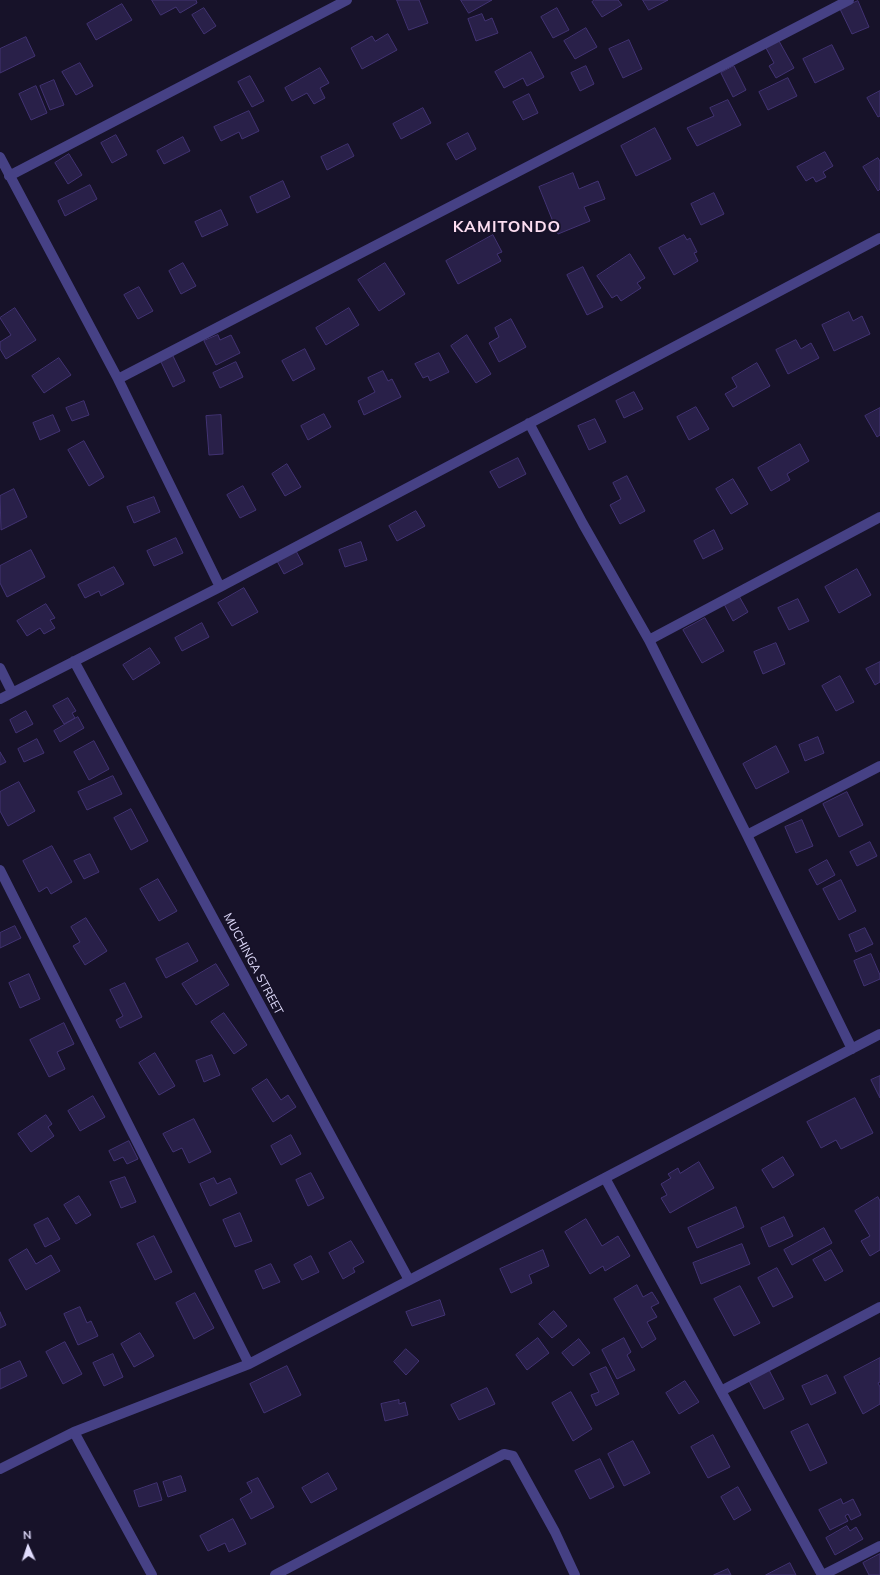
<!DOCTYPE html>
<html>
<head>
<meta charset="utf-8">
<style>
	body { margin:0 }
	#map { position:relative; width:880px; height:1575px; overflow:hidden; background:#171229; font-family:Mulish,sans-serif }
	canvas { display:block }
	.north { position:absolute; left:8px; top:1527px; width:40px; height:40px; -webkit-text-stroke:3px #171229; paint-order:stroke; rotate:357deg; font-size:11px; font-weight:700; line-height:16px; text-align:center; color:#e1dcfd }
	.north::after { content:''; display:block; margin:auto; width:14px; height:18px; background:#e1dcfd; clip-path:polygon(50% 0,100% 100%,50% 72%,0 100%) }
</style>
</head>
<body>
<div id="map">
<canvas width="880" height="1575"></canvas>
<div class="north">N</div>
</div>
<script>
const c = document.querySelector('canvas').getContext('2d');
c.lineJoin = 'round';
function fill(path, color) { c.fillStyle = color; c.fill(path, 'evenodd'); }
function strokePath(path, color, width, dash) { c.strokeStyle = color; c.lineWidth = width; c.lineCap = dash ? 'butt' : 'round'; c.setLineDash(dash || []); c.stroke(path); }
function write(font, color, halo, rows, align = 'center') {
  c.font = font + ' Mulish,sans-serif'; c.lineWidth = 3.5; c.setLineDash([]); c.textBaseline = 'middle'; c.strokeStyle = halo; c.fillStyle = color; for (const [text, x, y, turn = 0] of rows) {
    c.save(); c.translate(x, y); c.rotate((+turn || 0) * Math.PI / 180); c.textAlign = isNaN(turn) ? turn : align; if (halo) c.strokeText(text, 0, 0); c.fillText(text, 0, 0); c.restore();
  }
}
const building = new Path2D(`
	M152,0H196L197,3L180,13L176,7L161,15Z
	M397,0H419L428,23L409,30Z
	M461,0H492L469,13Z
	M595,0H618L622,5L602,17L592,2Z
	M643,0H668L649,10Z
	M858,1L869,27L852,34L840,9Z
	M122,4L132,20L96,40L87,24Z
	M204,8L216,26L204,34L192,15Z
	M557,8L569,30L553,38L541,17Z
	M482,14L485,21L492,18L498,33L476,41L468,19Z
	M586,28L597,47L575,59L564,41Z
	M388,34L397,50L362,69L351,48L372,36L375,41Z
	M26,37L35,56L0,73V49Z
	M629,40L642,69L623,78L609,49Z
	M779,41L794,68L776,78L769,66L774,63L766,48Z
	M832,45L844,69L815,83L803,59Z
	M531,52L544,77L527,86L523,78L504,88L495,72Z
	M80,63L93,86L76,95L62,72Z
	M586,66L594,84L580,91L571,73Z
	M734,66L746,90L733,97L721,73Z
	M320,68L329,83L320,88L325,98L314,104L307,93L292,101L285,88Z
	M250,76L264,101L252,107L238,82Z
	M788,78L797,96L768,110L759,92Z
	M54,80L64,105L50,110L40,86Z
	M36,86L47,113L31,120L19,94Z
	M880,91V116L878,117L867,98Z
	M529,94L538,113L523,120L513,102Z
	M728,100L741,125L697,146L687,128L714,116L710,108Z
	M423,108L431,123L401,139L393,124Z
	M249,111L259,131L242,139L239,132L221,141L214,127Z
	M655,128L671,159L636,176L621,146Z
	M468,133L476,149L456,160L447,144Z
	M116,135L127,155L112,163L101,143Z
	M183,137L190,151L164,164L157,151Z
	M348,144L354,156L327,170L321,157Z
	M825,152L833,166L823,172L826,177L816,182L813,177L806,181L797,167Z
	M69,154L82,175L68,184L55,163Z
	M878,158L880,161V189L878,191L863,167Z
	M573,173L579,189L598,181L605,199L584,207L590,221L558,234L539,187Z
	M283,181L290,197L257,213L250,197Z
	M90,185L97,199L65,216L58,201Z
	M714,193L724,214L701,225L691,204Z
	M221,210L228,225L202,237L195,222Z
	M493,235L502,252L497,254L501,261L458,284L446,261Z
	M684,235L687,240L690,238L697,252L694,253L698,261L674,275L659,248Z
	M630,254L645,278L637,283L641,288L621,301L617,295L612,298L597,276Z
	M183,263L196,286L181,294L169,271Z
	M385,263L405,294L379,311L358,280Z
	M583,267L603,307L587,315L567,275Z
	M139,287L153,311L138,319L124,295Z
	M15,308L36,340L6,359L0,349V342L11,335L0,318Z
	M349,308L359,325L326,345L316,328Z
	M849,312L853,321L862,316L870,334L834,351L822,325Z
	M511,319L526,347L499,362L489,343L499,337L495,328Z
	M218,335L220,340L231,335L240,353L216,365L204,341Z
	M467,335L491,374L476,383L451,346Z
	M796,340L801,349L811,343L819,358L788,374L776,350Z
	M305,349L315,369L293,381L282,361Z
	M439,353L449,372L430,381L428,376L423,378L415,364Z
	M173,356L185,381L173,387L161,362Z
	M59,358L71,375L44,393L32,376Z
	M236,362L243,377L220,388L213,373Z
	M757,363L770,386L733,407L725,394L737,387L732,378Z
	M383,371L388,381L392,379L401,397L364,415L358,401L375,392L368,378Z
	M634,392L643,409L624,418L616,401Z
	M84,401L89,415L72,421L66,408Z
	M696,407L709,429L689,440L677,417Z
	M880,408V435L877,437L865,416Z
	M324,414L331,427L308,440L301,426Z
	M53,415L60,431L40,440L33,423Z
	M221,415L223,454L209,455L206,416Z
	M595,419L606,442L589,450L578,426Z
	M84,441L104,477L89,486L68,450Z
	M800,444L809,461L787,474L790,480L771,491L758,468Z
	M518,458L526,474L499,488L490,472Z
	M287,464L301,487L285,496L272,474Z
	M627,476L645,511L620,524L610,505L621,499L613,483Z
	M733,479L748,504L731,514L716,489Z
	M243,486L256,510L240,518L227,495Z
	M14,489L27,517L1,530L0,496Z
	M154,497L160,512L134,523L127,507Z
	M416,511L425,526L397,541L389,526Z
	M714,530L723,549L703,559L694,541Z
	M176,538L183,553L154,566L147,551Z
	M361,542L367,560L345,567L339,550Z
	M31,550L45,577L7,597L0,583V566Z
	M296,551L303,564L284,574L277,561Z
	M114,567L124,584L101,596L99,591L85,598L78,585Z
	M857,569L871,595L839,613L825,587Z
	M244,588L258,612L232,626L218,603Z
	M739,596L748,612L733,621L724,604Z
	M798,599L809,621L789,630L778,608Z
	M46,604L55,618L50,620L55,628L44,634L40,628L27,636L17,621Z
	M705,618L724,651L702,663L683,630Z
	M202,623L209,637L182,651L175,638Z
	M776,643L785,664L763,674L754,652Z
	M150,648L160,663L133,680L123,665Z
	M880,662V682L875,685L866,669Z
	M840,676L854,702L836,711L822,686Z
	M68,698L76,711L72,713L75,718L64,724L53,706Z
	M26,711L33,724L16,733L10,720Z
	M78,717L84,728L60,742L54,731Z
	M818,737L824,753L805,761L799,745Z
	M37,739L44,753L24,762L18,749Z
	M94,741L109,769L89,780L74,752Z
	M776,746L789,772L756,789L743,764Z
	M0,752L6,762L0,765Z
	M113,776L122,794L87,810L78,792Z
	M19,782L35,811L8,826L0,811V792Z
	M847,792L863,825L839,837L823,804Z
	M131,809L148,841L131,850L114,818Z
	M802,820L813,846L796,853L785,827Z
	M870,842L877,856L857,866L850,852Z
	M52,846L72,882L51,894L47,887L39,892L23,861Z
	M90,854L99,872L84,879L74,861Z
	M827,860L835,875L817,885L809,870Z
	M158,879L177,911L159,921L140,889Z
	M841,880L856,911L839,920L823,889Z
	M86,918L107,951L85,965L73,946L80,942L71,927Z
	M15,926L21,938L0,948V933Z
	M865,928L873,944L856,952L849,935Z
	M188,943L198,961L166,978L156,959Z
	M871,954L880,975V979L864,986L854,961Z
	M216,964L229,985L196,1005L182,984Z
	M29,974L40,999L20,1008L9,983Z
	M125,983L142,1017L120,1028L116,1020L123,1016L110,990Z
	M224,1013L247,1045L234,1054L211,1022Z
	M64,1023L74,1044L57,1052L65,1069L49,1077L30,1040Z
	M155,1053L175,1086L159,1095L139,1063Z
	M212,1055L220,1075L204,1082L196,1061Z
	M880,1076V1098L871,1080Z
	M267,1079L281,1100L288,1095L296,1107L273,1122L252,1089Z
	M93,1096L105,1117L80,1131L68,1111Z
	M855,1098L873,1133L841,1149L836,1140L821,1148L807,1122Z
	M46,1115L52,1124L48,1127L54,1136L31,1152L18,1134Z
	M194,1119L211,1152L189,1163L182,1148L173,1152L163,1134Z
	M291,1135L301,1154L281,1165L271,1146Z
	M129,1141L138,1159L127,1164L123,1157L114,1161L109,1151Z
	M783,1157L794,1175L773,1188L762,1170Z
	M699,1162L714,1188L670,1213L661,1198L667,1195L661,1184L671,1178L668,1174L678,1168L680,1173Z
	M311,1173L324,1198L308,1206L296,1180Z
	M125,1177L136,1202L121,1208L110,1182Z
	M214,1178L217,1184L230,1178L237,1193L210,1206L200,1184Z
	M79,1196L91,1215L76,1224L64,1205Z
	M878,1197L880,1201V1250L870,1256L861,1241L870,1236L855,1211Z
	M736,1207L744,1227L697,1248L688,1228Z
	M240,1213L252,1241L235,1247L223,1220Z
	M784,1217L793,1236L769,1247L761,1228Z
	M48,1218L60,1239L45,1247L34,1225Z
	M586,1219L602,1246L618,1236L630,1256L605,1271L603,1266L590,1274L565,1232Z
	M824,1228L832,1243L792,1265L784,1250Z
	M154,1236L172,1272L155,1280L137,1244Z
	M351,1241L364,1262L353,1268L355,1272L343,1279L329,1253Z
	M742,1244L750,1264L701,1284L693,1263Z
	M27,1249L36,1264L51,1255L60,1271L26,1290L9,1260Z
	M543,1250L549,1266L529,1275L532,1283L511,1293L500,1269Z
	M831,1250L843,1271L825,1281L813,1260Z
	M311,1256L319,1272L302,1280L294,1265Z
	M271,1264L280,1282L263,1289L255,1271Z
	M777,1268L793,1297L773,1307L758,1278Z
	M637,1285L643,1297L652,1292L659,1303L651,1307L657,1317L647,1322L656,1339L642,1348L614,1299Z
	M740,1286L760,1323L734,1336L714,1299Z
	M195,1293L214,1328L194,1339L176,1303Z
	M440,1300L445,1315L412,1326L406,1312Z
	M80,1307L87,1323L91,1321L98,1336L78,1345L64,1314Z
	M554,1311L567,1326L552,1338L539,1324Z
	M0,1312L6,1325L0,1328Z
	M140,1333L154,1356L134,1367L121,1344Z
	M538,1338L549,1353L527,1370L516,1355Z
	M624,1338L631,1352L627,1355L635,1370L617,1379L602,1350Z
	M579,1339L590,1353L573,1366L562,1353Z
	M65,1342L82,1374L63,1384L46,1352Z
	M406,1349L419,1361L406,1375L394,1362Z
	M113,1354L123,1377L104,1386L93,1363Z
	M880,1358V1382L878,1383L880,1387V1404L863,1414L844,1377Z
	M20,1361L27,1376L0,1389V1370Z
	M287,1366L301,1395L264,1413L250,1384Z
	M606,1367L619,1394L596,1406L591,1395L599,1392L590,1374Z
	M769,1370L784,1399L764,1409L749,1381Z
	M827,1375L836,1393L811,1405L802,1386Z
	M685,1381L699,1402L679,1414L666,1393Z
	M487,1388L495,1404L459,1420L451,1405Z
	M571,1392L592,1429L573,1441L552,1403Z
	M399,1400V1404L405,1402L408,1415L385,1421L381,1404Z
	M808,1424L827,1463L810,1471L791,1432Z
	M713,1435L730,1467L708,1478L691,1447Z
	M633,1441L650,1473L624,1486L608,1454Z
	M600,1459L614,1487L590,1499L575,1471Z
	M328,1473L337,1489L311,1503L302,1488Z
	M181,1476L186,1491L168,1497L163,1482Z
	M258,1478L274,1507L251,1519L240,1499L252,1492L247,1483Z
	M157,1483L162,1500L139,1507L134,1491Z
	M738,1487L751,1510L734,1520L721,1497Z
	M841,1499L843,1504L853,1499L861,1515L851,1520L848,1514L845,1516L848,1521L830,1530L819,1510Z
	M233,1519L246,1544L229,1552L225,1543L208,1551L200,1536Z
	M847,1526L850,1531L856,1527L863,1539L835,1555L826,1538Z
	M880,1554V1575H869L863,1563Z
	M790,1563L796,1575H766Z
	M728,1569L731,1575H714Z`);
fill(building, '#292049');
strokePath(building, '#423373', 1);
strokePath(new Path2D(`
	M0,157L118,379L220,587
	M9,176L347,0
	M118,379L849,0
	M529,423L583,524L649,640L747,835L852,1049
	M649,640L880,517
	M74,661L409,1280
	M0,668L12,692
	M0,699L220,587L880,238
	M747,835L880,766
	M0,870L249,1364
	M605,1178L721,1391L822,1575
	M721,1391L880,1307
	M74,1432L152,1575
	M0,1469L74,1432L249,1364L880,1034
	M275,1575L504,1454L513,1456L555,1532L575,1575
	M823,1575L880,1546`), '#464185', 10);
write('12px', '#e1dcfd', '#171229', [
	["MUCHINGA STREET",253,964,62]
]);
c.letterSpacing = '1px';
write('bold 16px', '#fddef1', '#171229', [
	["KAMITONDO",507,227]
]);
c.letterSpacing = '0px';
</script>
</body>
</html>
